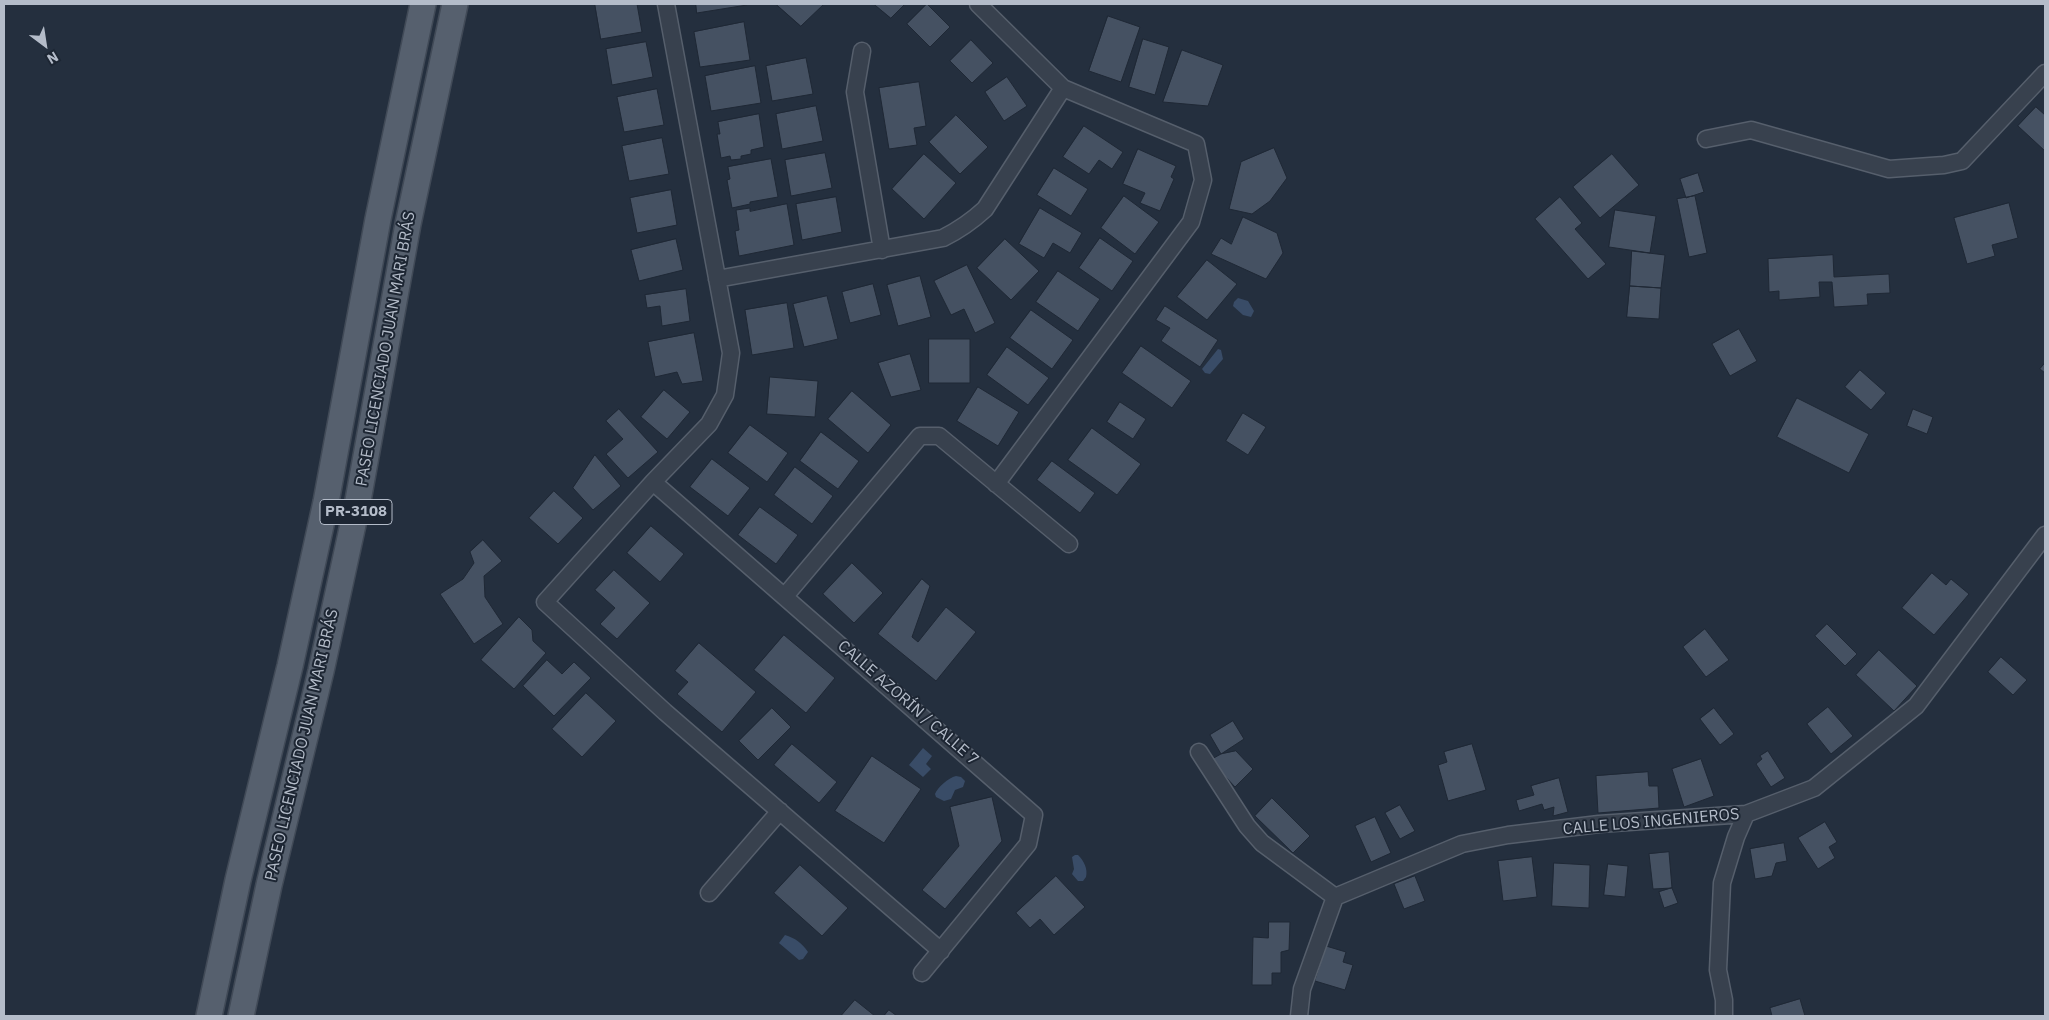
<!DOCTYPE html>
<html>
<head>
<meta charset="utf-8">
<style>
	body { margin:0 }
	#map { position:relative; width:2049px; height:1020px; overflow:hidden; background:#242f3e; font-family:"IBM Plex Sans",sans-serif }
	canvas { display:block }
	.frame { position:absolute; inset:0; border:5px solid #b4bcc9; pointer-events:none }
	.north { position:absolute; left:20px; top:20px; width:50px; height:50px; -webkit-text-stroke:4px #1d2633; paint-order:stroke; rotate:149deg; font-size:14px; font-weight:700; line-height:20px; text-align:center; color:#b4bcc9 }
	.north::after { content:''; display:block; margin:auto; width:18px; height:22px; background:#b4bcc9; clip-path:polygon(50% 0,100% 100%,50% 72%,0 100%) }
</style>
</head>
<body>
<div id="map">
<canvas width="2049" height="1020"></canvas>
<div class="frame"></div>
<div class="north">N</div>
</div>
<script>
const c = document.querySelector('canvas').getContext('2d');
c.lineJoin = 'round';
function fill(path, color) { c.fillStyle = color; c.fill(path, 'evenodd'); }
function strokePath(path, color, width, dash) { c.strokeStyle = color; c.lineWidth = width; c.lineCap = dash ? 'butt' : 'round'; c.setLineDash(dash || []); c.stroke(path); }
function write(font, color, halo, rows, align = 'center') {
  c.font = font + ' "IBM Plex Sans",sans-serif'; c.lineWidth = 4; c.setLineDash([]); c.textBaseline = 'middle'; c.strokeStyle = halo; c.fillStyle = color; for (const [text, x, y, turn = 0] of rows) {
    c.save(); c.translate(x, y); c.rotate((+turn || 0) * Math.PI / 180); c.textAlign = isNaN(turn) ? turn : align; if (halo) c.strokeText(text, 0, 0); c.fillText(text, 0, 0); c.restore();
  }
}
fill(new Path2D(`
	M1238,298L1248,301L1254,311L1251,317L1243,315L1233,306L1234,302Z
	M1218,349L1221,350L1223,359L1210,374L1205,373L1202,369Z
	M923,748L932,756L926,764L931,769L923,777L909,765Z
	M956,776L961,777L965,781L963,787L955,790L951,799L944,801L936,797L935,794C938,787 948,778 956,776Z
	M1075,855H1078C1084,861 1088,869 1086,877L1083,881H1078L1072,874L1074,869L1072,857Z
	M785,935C795,938 802,943 808,952L803,959L799,960L779,943Z`), '#394c67');
const building = new Path2D(`
	M595,4H637L642,32L601,39Z
	M696,4H747V5L697,13Z
	M776,4H824L801,26Z
	M874,4H905L891,18Z
	M927,4L950,27L930,47L907,24Z
	M1108,16L1140,27L1121,82L1089,71Z
	M744,22L750,60L700,67L694,32Z
	M1143,39L1169,47L1155,95L1129,87Z
	M971,40L993,63L972,83L950,61Z
	M646,42L653,77L612,85L606,49Z
	M1182,50L1223,65L1208,106L1163,102Z
	M806,58L813,94L772,101L766,66Z
	M755,66L761,103L711,111L705,76Z
	M1007,77L1027,106L1004,121L985,92Z
	M919,82L926,126L914,128L917,145L889,149L879,88Z
	M657,89L664,125L624,132L617,97Z
	M816,106L823,141L782,149L776,114Z
	M2036,107L2045,115V151L2018,126Z
	M759,114L764,147L751,150V154L741,156V159L731,160L730,156L721,158L717,134H720L718,122Z
	M956,115L988,147L960,174L929,142Z
	M1084,126L1123,152L1112,169L1099,160L1089,174L1063,157Z
	M662,138L669,174L629,181L622,146Z
	M1274,148L1287,178L1270,201L1252,214L1229,209L1241,162Z
	M1138,149L1176,166L1171,177L1174,179L1160,211L1140,203L1145,193L1123,184Z
	M825,153L832,188L791,196L785,160Z
	M924,154L956,183L924,219L892,189Z
	M1612,154L1639,185L1600,218L1573,187Z
	M771,159L778,197L750,202V204L732,208L727,180L730,179L728,167Z
	M1054,168L1088,189L1071,216L1037,195Z
	M1698,173L1704,192L1686,198L1680,179Z
	M671,190L677,225L637,233L630,198Z
	M1124,196L1159,222L1135,254L1101,228Z
	M1695,196L1707,253L1689,257L1677,199Z
	M836,197L842,232L802,240L796,204Z
	M1560,197L1582,223L1575,229L1606,264L1588,279L1535,219Z
	M2009,203L2018,238L1992,245L1995,256L1967,264L1954,218Z
	M787,204L794,245L739,256L735,231L739,230L736,210L750,208V211Z
	M1040,208L1082,233L1070,253L1053,243L1044,258L1019,244Z
	M1615,210L1656,216L1650,253L1609,247Z
	M1243,217L1277,233L1283,253L1266,279L1211,254L1221,238L1231,244Z
	M1100,238L1133,261L1112,291L1079,268Z
	M676,239L683,270L639,281L631,250Z
	M1005,239L1039,271L1011,300L977,268Z
	M1632,251L1665,255L1661,288L1630,286Z
	M1833,255L1834,277L1889,274L1890,293L1867,294L1868,305L1834,307L1832,282H1819L1820,297L1779,300V291L1769,292L1768,259Z
	M1207,260L1237,284L1207,320L1177,297Z
	M967,265L995,323L975,333L964,309L951,315L934,281Z
	M1058,271L1100,299L1078,331L1036,302Z
	M920,276L931,317L898,326L887,285Z
	M873,284L881,315L850,323L842,292Z
	M1630,286L1661,288L1659,319L1627,317Z
	M686,289L690,321L662,326L660,306L647,308L645,295Z
	M827,296L838,339L804,347L793,304Z
	M787,303L794,348L752,355L745,310Z
	M1165,306L1218,340L1200,367L1161,341L1170,328L1156,320Z
	M1031,310L1073,340L1052,369L1010,338Z
	M1739,329L1757,361L1730,376L1712,344Z
	M694,333L703,381L682,384L677,372L655,377L648,342Z
	M929,339H970V383H929Z
	M1141,346L1191,381L1172,408L1122,373Z
	M1007,347L1049,378L1028,405L987,375Z
	M910,354L921,390L891,397L878,363Z
	M2045,363V373L2040,369Z
	M1860,370L1886,393L1871,410L1845,387Z
	M770,377L818,381L815,417L767,414Z
	M978,387L1019,412L998,446L957,421Z
	M664,390L690,412L667,439L641,417Z
	M852,391L891,425L868,453L828,419Z
	M1797,398L1869,434L1849,473L1777,437Z
	M1120,402L1146,419L1133,439L1107,422Z
	M619,409L658,452L628,478L606,454L623,439L606,421Z
	M1913,409L1933,417L1927,434L1907,426Z
	M1243,413L1266,427L1248,455L1226,441Z
	M750,425L788,453L767,482L728,453Z
	M1092,428L1141,464L1117,495L1068,460Z
	M821,432L859,461L838,489L800,461Z
	M595,455L621,486L593,510L573,488Z
	M712,459L750,488L728,516L690,487Z
	M1052,461L1095,493L1080,513L1037,480Z
	M795,467L833,496L812,524L774,495Z
	M554,491L583,518L558,544L529,518Z
	M760,507L798,535L776,564L738,535Z
	M651,526L684,554L660,582L627,553Z
	M483,540L502,561L484,576L485,597L503,624L474,644L440,594L463,579L474,563L470,552Z
	M852,563L883,593L854,623L823,594Z
	M614,570L650,603L617,639L600,624L615,608L595,590Z
	M1932,573L1946,585L1951,579L1969,594L1934,635L1902,608Z
	M922,579L930,586L912,637L918,642L946,607L976,632L936,681L878,634Z
	M519,617L532,630L533,641L546,653L514,689L481,660Z
	M1827,624L1857,654L1845,666L1815,636Z
	M1705,629L1729,660L1706,677L1683,647Z
	M784,635L835,678L806,713L754,670Z
	M699,643L756,692L722,732L677,694L688,682L675,671Z
	M1879,650L1917,686L1894,711L1856,675Z
	M2001,657L2027,680L2013,695L1988,672Z
	M547,660L562,674L574,662L591,678L554,716L523,686Z
	M586,693L616,721L582,757L552,729Z
	M1828,707L1853,736L1831,754L1807,724Z
	M772,708L791,727L758,760L739,741Z
	M1714,708L1734,734L1720,745L1700,719Z
	M1233,721L1244,739L1221,754L1210,735Z
	M792,744L837,782L819,803L774,765Z
	M1472,744L1486,790L1448,801L1438,765L1447,762L1444,752Z
	M1236,751L1253,769L1235,787L1210,760L1221,754Z
	M1768,751L1785,778L1771,787L1756,764L1762,759L1760,756Z
	M872,756L921,789L884,843L835,811Z
	M1701,759L1714,796L1684,807L1672,769Z
	M1648,772L1649,786H1658L1659,808L1598,813L1596,776Z
	M1559,778L1568,812L1553,816L1554,807L1544,810L1542,804L1519,811L1516,800L1534,795L1531,786Z
	M992,797L1002,841L945,909L922,890L959,846L950,807Z
	M1272,798L1310,836L1293,853L1255,816Z
	M1400,805L1415,831L1400,839L1385,813Z
	M1375,817L1391,853L1371,862L1355,826Z
	M1825,822L1837,842L1829,847L1835,858L1818,869L1798,838Z
	M1784,843L1787,861L1776,863L1772,876L1755,879L1750,849Z
	M1669,852L1672,888L1653,889L1649,854Z
	M1532,857L1537,897L1503,901L1498,861Z
	M1554,863L1590,865L1589,908L1552,906Z
	M1608,864L1628,866L1625,897L1604,895Z
	M800,865L848,908L822,936L774,893Z
	M1056,876L1085,907L1054,935L1040,919L1030,928L1016,913Z
	M1415,876L1425,901L1404,909L1394,884Z
	M1672,888L1678,903L1664,908L1659,892Z
	M1269,922H1290L1289,950L1281,952V973H1272V985H1252L1253,937L1268,938Z
	M1326,946L1346,952L1343,962L1353,965L1345,990L1315,981Z
	M1800,999L1805,1016H1772L1770,1008Z
	M855,1000L875,1016H841Z
	M889,1010L897,1016H884Z`);
fill(building, '#455162');
strokePath(building, '#1f2835', 1);
const street = new Path2D(`
	M666,4L731,353L725,395L709,424L653,482L545,602L665,712L941,951
	M978,4L1063,88L1196,144L1203,180L1191,222L996,484
	M862,51L855,92L882,250
	M1706,139L1751,130L1889,169L1944,165L1962,161L2045,73
	M717,279L943,238C959,230 972,221 985,209L1063,88
	M653,482L1034,815L1028,844L922,973
	M785,596L920,436H939L1069,544
	M1199,752L1247,826L1262,843L1335,897
	M709,893L780,811
	M1299,1016L1302,989L1335,897L1462,844L1508,835L1599,824L1746,814L1814,788L1916,706L2045,535
	M1724,1016V1000L1718,970L1722,883L1736,837L1746,814`);
const primary = new Path2D(`
	M209,1016L238,880L290,666L326,502L378,219L423,4
	M241,1016L269,885L321,671L357,506L408,224L455,4`);
strokePath(street, '#565f6c', 19);
strokePath(primary, '#414a57', 28);
strokePath(street, '#38414e', 16);
strokePath(primary, '#56606e', 25);
for (const [x, y, w] of [
	[356,512,72]
]) { const box = new Path2D(); box.roundRect(x - w / 2, y - 12.5, w, 25, 4); c.fillStyle = '#1d2633'; c.fill(box); strokePath(box, '#b4bcc9', 1); }
write('bold 15px', '#b4bcc9', null, [
	["PR-3108",356,512]
]);
write('16px', '#b4bcc9', '#1d2633', [
	["PASEO LICENCIADO JUAN MARI BRÁS",386,349,-80],
	["CALLE AZORÍN / CALLE 7",908,703,41],
	["PASEO LICENCIADO JUAN MARI BRÁS",302,745,-77],
	["CALLE LOS INGENIEROS",1651,822,-5]
]);
</script>
</body>
</html>
